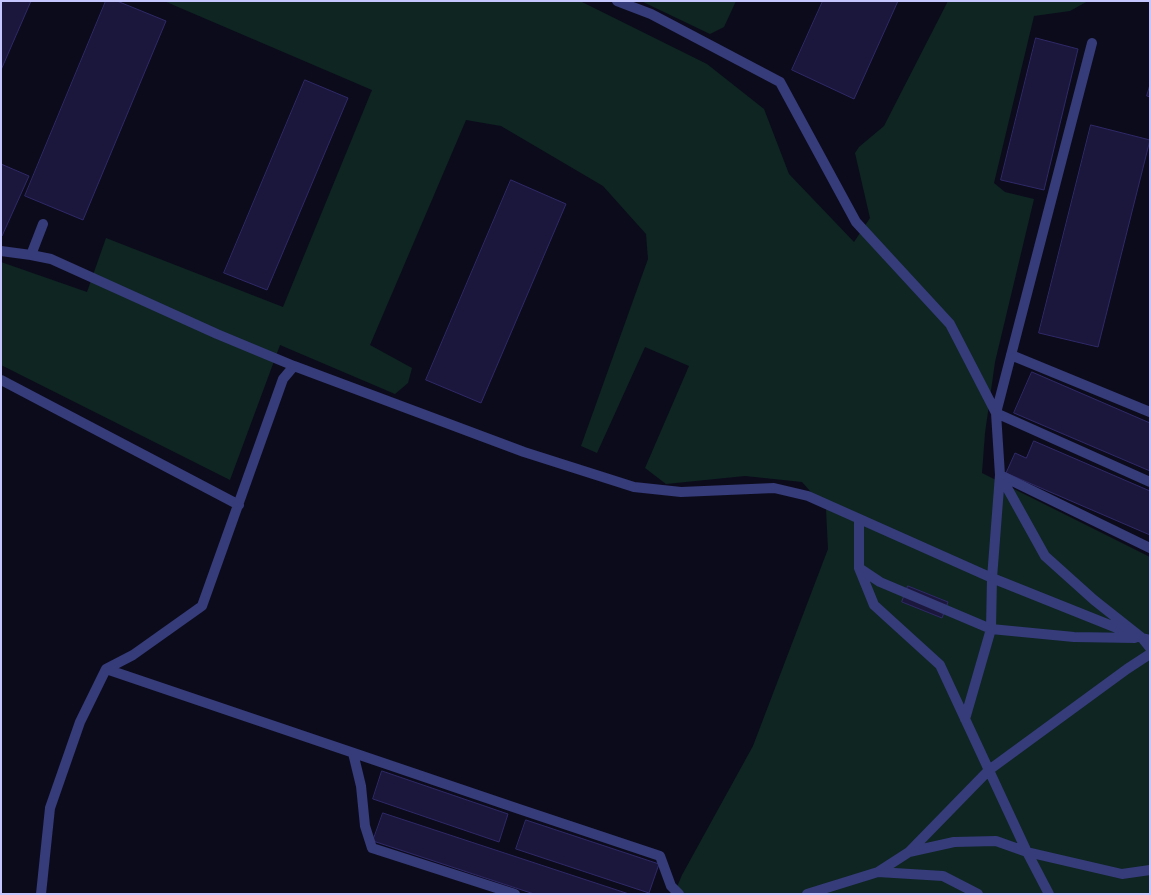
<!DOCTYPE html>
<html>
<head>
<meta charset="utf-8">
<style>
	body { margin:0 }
	#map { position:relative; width:1151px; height:895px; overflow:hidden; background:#0c0b1b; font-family:"Work Sans",sans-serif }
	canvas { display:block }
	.frame { position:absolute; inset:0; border:2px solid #c6c6fe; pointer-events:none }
</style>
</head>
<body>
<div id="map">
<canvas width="1151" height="895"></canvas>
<div class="frame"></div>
</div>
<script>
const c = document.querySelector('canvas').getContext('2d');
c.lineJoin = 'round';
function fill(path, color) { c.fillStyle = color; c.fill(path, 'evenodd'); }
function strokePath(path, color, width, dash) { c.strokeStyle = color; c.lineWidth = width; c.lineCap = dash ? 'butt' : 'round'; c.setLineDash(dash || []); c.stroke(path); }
fill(new Path2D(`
	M164,1H580L707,64L764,109L789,174L854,242L870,218L855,153L859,147L884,126L948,1H1088L1070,11L1034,16L994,183L1005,192L1034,199L995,362L985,433L982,473L1150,557V894H674L682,875L753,746L828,549L826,509L802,482L745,476L666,484L645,468L689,366L645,347L597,453L581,446L648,259L646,234L603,186L501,126L466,120L370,345L412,368L408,383L395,394L280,345L230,480L1,365V262L87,292L106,238L283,307L372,90Z
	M641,1H736L724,27L710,34Z`), '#0e2522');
const building = new Path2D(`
	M1,1H31L1,70Z
	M106,1H117L166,21L83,220L25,196Z
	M823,1H898L854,99L792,70Z
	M1036,38L1078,49L1044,190L1001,180Z
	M305,80L348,98L267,290L224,273Z
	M1150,85V97L1147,96Z
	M1091,125L1150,140L1098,347L1039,333Z
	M1,164L29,176L2,236H1Z
	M511,180L566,204L481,403L426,380Z
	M1032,372L1150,423V471L1014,413Z
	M1034,441L1150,491V535L1006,473L1015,453L1026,458Z
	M908,586L948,602L942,618L902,602Z
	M382,771L508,814L499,842L373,799Z
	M383,813L629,894H534L373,841Z
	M526,820L659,864L649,893L516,849Z`);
fill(building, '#1b173c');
strokePath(building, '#2f2968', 1);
strokePath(new Path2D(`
	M617,1L651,14L780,82L856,222L950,324L996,413L1000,475L1045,556L1094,600L1142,638L1150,648
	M1092,43L996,413L1150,482
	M43,224L31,255L51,259L217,334L294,366
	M1,251L31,255
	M1011,355L1150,412
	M1,380L239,505
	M859,519V568L874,605L940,665L1027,852L1049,894
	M859,568L880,582L991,629L1074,637L1135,638
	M106,669L519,809L660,856L671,886L679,894
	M965,719L991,629L992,578L1000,475L1150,548
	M353,753L361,786L365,826L372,848L515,894
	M909,852L989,770L1127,669L1150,654
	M878,872L943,876L978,894
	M41,894L50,808L80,722L106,669L133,655L202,606L283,379L294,366L524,452L634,487L681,492L774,488L808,496L992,578L1142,638L1150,640
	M807,894L878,872L909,852L954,842L996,841L1027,852L1122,874L1150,870`), '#363b7a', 10);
</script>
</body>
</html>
